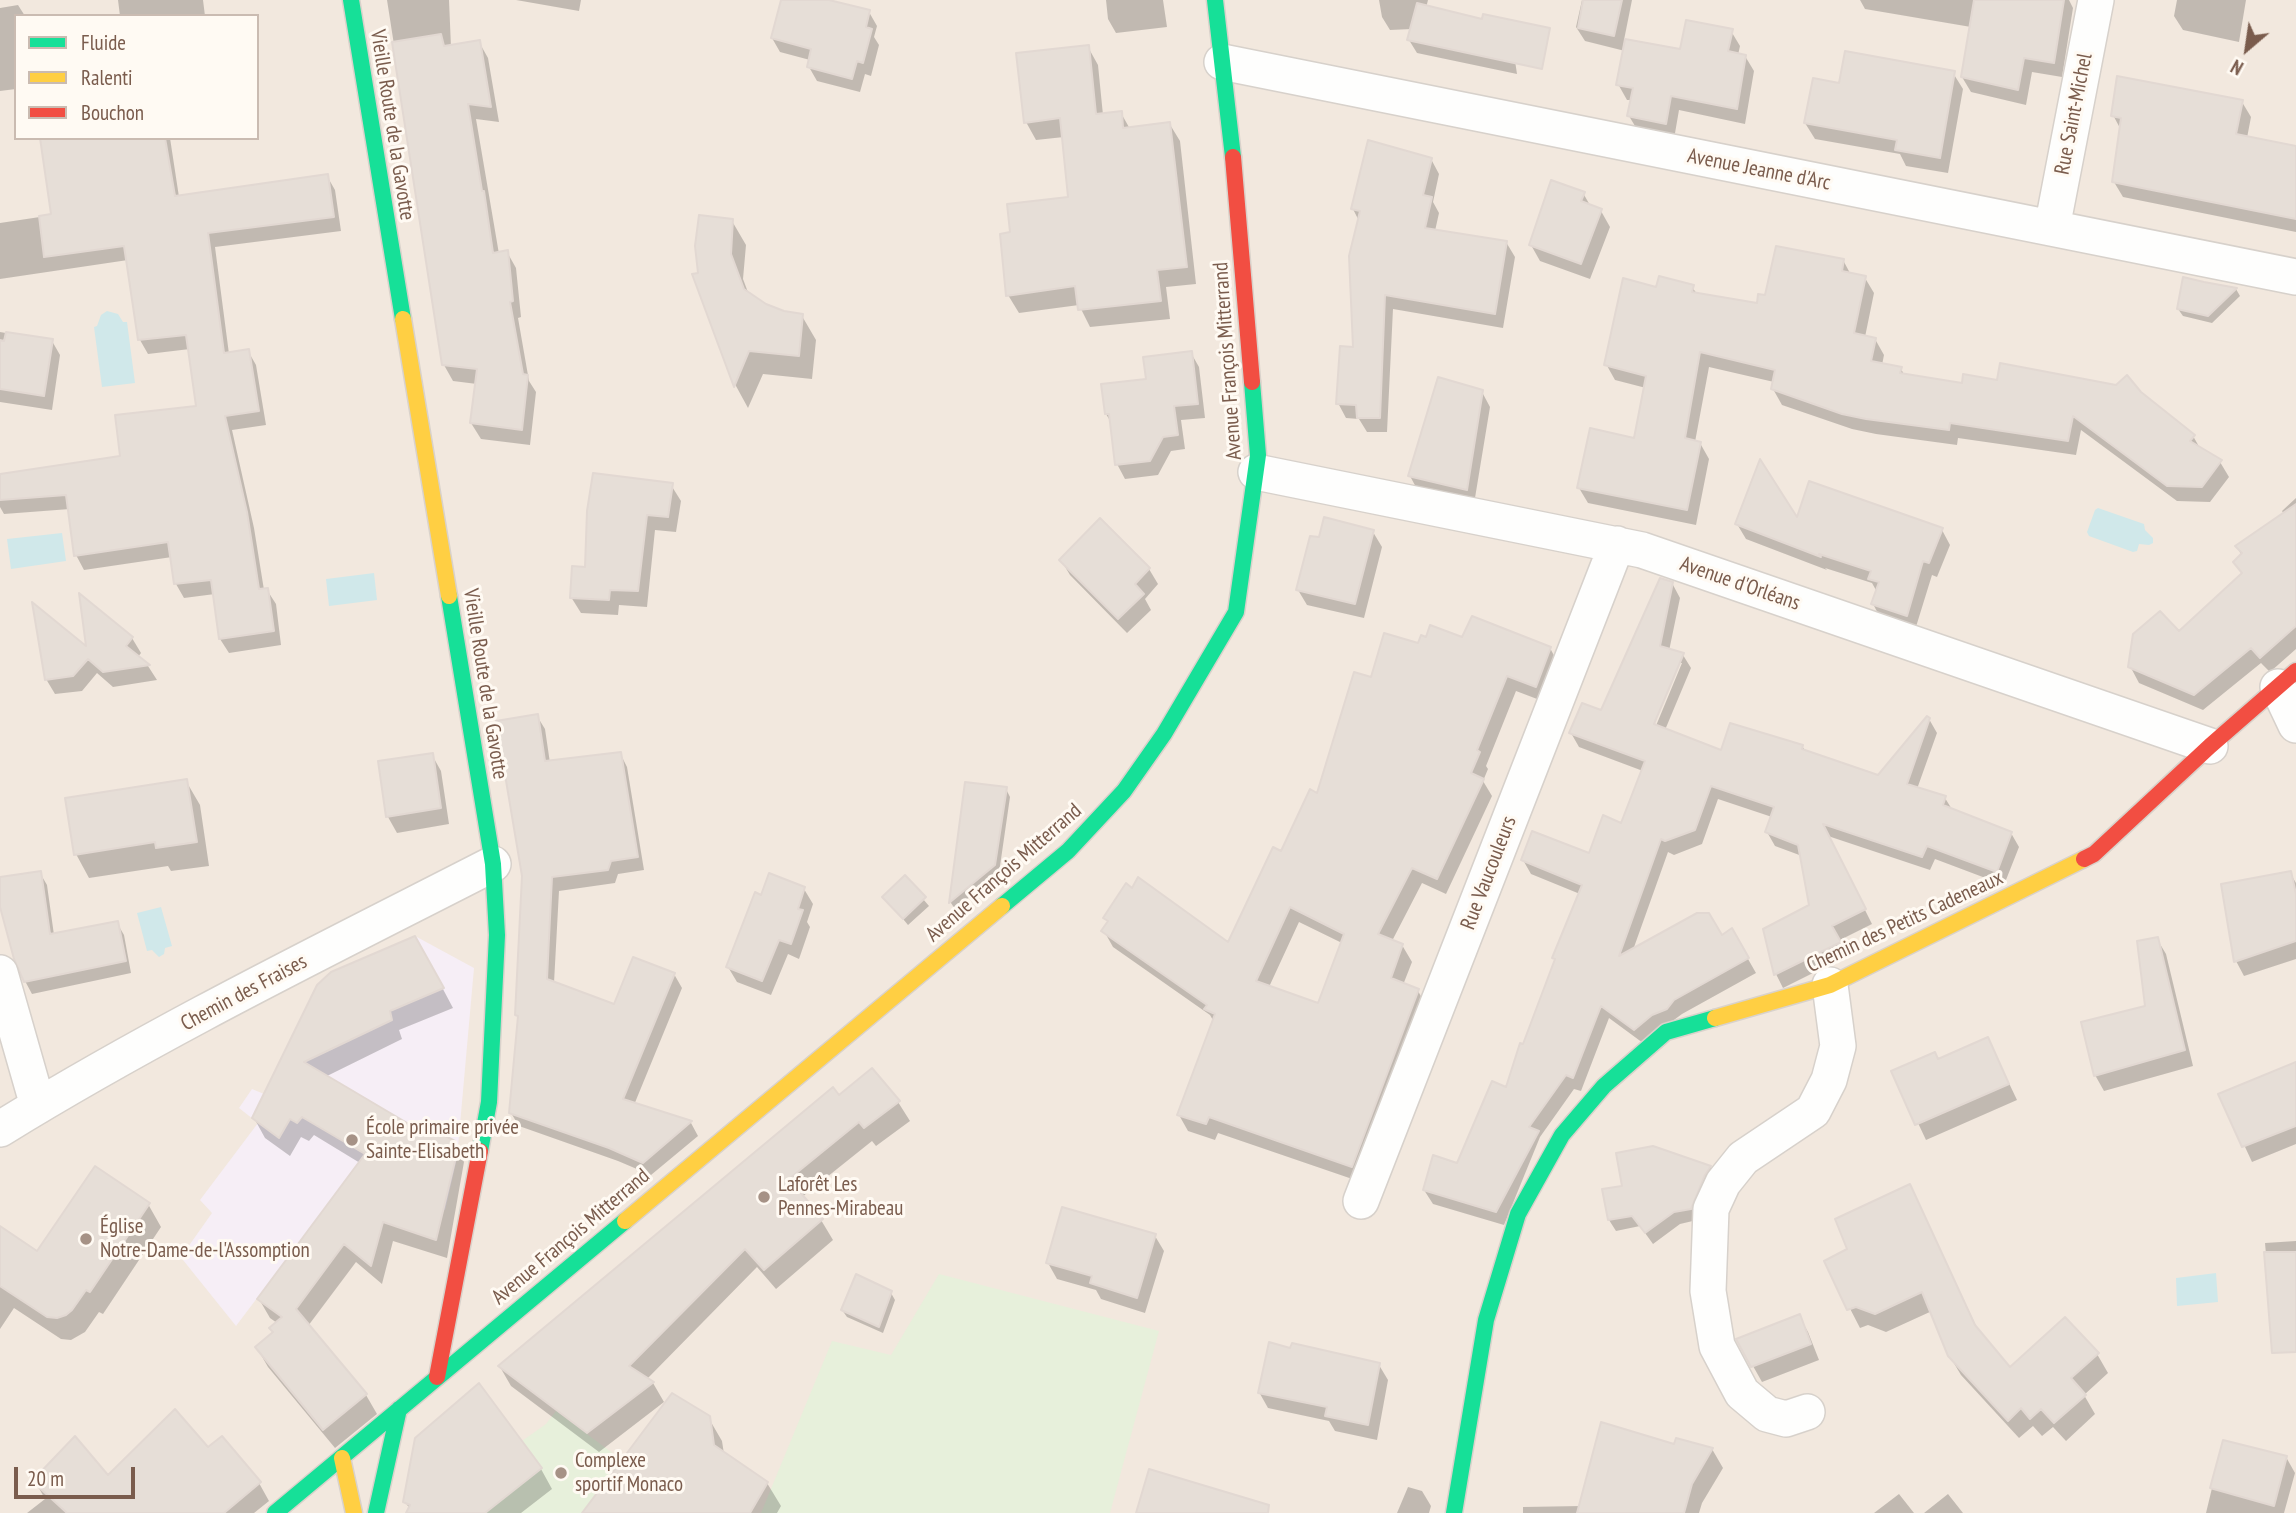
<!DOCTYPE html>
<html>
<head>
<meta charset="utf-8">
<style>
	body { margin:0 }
	#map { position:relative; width:2296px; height:1513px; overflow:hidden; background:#f9f5f0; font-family:"PT Sans Narrow",sans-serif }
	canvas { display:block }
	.legend { position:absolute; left:14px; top:14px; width:245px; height:126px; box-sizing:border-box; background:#fffaf3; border:2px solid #cabbb1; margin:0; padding:9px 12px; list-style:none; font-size:21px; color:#7a5c4d }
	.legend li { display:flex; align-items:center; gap:14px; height:35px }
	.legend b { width:35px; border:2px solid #cabbb1 }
	.north { position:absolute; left:2212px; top:14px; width:70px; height:70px; -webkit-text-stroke:5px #fffaf3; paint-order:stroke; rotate:209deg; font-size:19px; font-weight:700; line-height:28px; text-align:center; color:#7a5c4d }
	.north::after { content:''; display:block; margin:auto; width:24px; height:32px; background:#7a5c4d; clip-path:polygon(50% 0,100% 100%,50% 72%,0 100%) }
	.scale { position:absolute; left:14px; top:1467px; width:121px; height:32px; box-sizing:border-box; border:4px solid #7a5c4d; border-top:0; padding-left:9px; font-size:21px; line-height:24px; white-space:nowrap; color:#7a5c4d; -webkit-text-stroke:5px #fffaf3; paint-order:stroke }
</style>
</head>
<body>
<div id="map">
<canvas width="2296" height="1513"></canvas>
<ul class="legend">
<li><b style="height:9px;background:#16e098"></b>Fluide</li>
<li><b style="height:9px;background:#ffcf43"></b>Ralenti</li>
<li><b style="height:9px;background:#f24e42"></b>Bouchon</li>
</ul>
<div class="north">N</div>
<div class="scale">20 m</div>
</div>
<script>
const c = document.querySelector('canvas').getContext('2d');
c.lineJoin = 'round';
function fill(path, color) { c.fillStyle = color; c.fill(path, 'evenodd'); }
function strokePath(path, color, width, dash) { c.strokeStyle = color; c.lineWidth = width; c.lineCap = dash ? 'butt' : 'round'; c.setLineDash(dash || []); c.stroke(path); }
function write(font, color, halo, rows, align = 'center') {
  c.font = font + ' "PT Sans Narrow",sans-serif'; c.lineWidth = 6; c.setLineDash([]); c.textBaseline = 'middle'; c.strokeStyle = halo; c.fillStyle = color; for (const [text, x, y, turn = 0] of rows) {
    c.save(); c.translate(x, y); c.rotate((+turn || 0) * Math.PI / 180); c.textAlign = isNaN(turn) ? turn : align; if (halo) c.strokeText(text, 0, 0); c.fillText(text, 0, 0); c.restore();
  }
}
fill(new Path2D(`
	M0,0H2296V1513H0ZM16,16H257V138H16Z`), '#f2e8de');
fill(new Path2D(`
	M415,936L474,968L457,1158L445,1210L353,1171L236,1326L183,1260V1254L212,1213L200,1200L258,1123L239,1108L252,1089L264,1094L331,972Z`), '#f6eef6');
fill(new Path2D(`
	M939,1274L1159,1331L1110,1513H761L832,1341L891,1355Z
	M556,1411L693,1513H442L522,1441L546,1424Z`), '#e7f0db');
fill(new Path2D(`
	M107,311L118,314L123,322H127L135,383L102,387L94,327L97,326L101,315Z
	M2098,508L2144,524L2145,530L2153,538V543L2149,545L2139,544L2137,551L2133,552L2089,536L2087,532L2095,510Z
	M62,533L66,561L11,569L7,539Z
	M374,573L377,600L329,606L326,579Z
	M161,907L172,946L165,948L164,954L159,957L152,950L147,951L137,913Z
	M2216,1273L2218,1302L2177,1306L2176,1278Z`), '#d0e8ea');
fill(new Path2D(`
	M118,0H203L205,16H120Z
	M387,0H449L451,47L479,42L488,58L499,122L476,119L499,254L507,252L516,268L521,317L518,318L529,381L536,392L530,445L481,439L471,423L477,384L453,381L444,365Z
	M516,0H581L579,11Z
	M782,0H832L831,3L869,12L877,26L874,37L879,45L871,76L865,74L860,92L817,81L809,67L810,60L780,52L772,38Z
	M1106,0H1163L1167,27L1116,33L1108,19Z
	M1379,0H1428L1426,8L1512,40L1517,74L1417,53L1409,40L1412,29L1390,30L1382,17Z
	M1582,0H1632L1624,40L1681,51L1731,31L1740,46L1738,55L1745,56L1754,71L1745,124L1679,110L1674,139L1638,131L1629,116L1632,100H1627L1618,84L1625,51L1585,41L1576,27Z
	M1860,0H2069L2073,8L2062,77L2032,72L2026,105L1971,92L1962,77L1971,27L1865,9Z
	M2177,0H2246L2239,42L2183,30L2174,16Z
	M18,5L25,16H16V89L0,91V8Z
	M1088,47L1098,65L1103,115L1121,113L1130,129L1169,123L1180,141L1196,284L1166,287L1170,319L1090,327L1079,305L1019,313L1008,295L1012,234L1069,198L1064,137L1036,140L1026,122Z
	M1953,73L1963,89L1948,173L1906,166L1900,154L1815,139L1805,123L1841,85Z
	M2242,102L2251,117L2247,138L2296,148V232L2123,197L2114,182L2121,130L2113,115Z
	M42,138H170L179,197L327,176L335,190L341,231L215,247L229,354L248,351L256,365L266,425L232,430L254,528L264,590H267L276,604L281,645L229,653L220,639L215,594L184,598L176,584L172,557L84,570L76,555L70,509L4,514L0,507V476L122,458L198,407L190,349L148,354L140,340L128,260L0,279V223L53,215Z
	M1431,159L1439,174L1433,202L1439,213L1435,231L1506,242L1515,257L1503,328L1393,309L1387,432H1367L1359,419L1346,418L1338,403L1355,348L1359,221L1353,209Z
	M1583,193L1591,207L1601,211L1610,227L1590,279L1540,261L1531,245Z
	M732,221L746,245L743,279L749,295L765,306L784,313L802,316L816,340L812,379L763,374L748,408L736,386L695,275L700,274Z
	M1843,260L1851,275L1865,278L1874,293L1865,337L1875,339L1884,355L1882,365L1901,369L1905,376L1963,385L1998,382L2140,393L2193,436L2201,450L2220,462L2229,477L2210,502L2177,501L2081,430L2076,455L1958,438L1957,445L1876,434L1852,429L1782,405L1773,389L1774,382L1709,367L1695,442L1700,443L1709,459L1696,525L1588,503L1579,488L1635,440L1646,388L1615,380L1606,364L1657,289L1692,287L1697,294L1758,305L1767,297Z
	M2236,289L2240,296L2212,323L2183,316L2178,309Z
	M0,332L52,341L60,355L52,410L0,402Z
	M1191,353L1199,367L1205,418L1181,420L1185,449L1171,451L1158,475L1125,479L1117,464L1112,424L1106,414L1148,381Z
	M1482,392L1490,407L1474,504L1418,491L1410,476Z
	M671,485L681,501L676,532L655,530L647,607L619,605L618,615L581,613L571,597L587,569Z
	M2296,498V649L2270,672L2261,663L2203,710L2139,683L2130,666L2179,634L2243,575L2236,563L2242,556L2237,547L2284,514L2282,511Z
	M1737,524L1942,530L1950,545L1937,577L1932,575L1915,630L1881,619L1873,604L1877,592L1872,583L1825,568L1827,570L1746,539Z
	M1373,532L1382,547L1364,618L1307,605L1298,590L1320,540Z
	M1061,560L1149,569L1158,584L1145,599L1151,610L1127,633L1070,575Z
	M1672,583L1680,598L1669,651L1683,655L1691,668L1665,730L1722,752L1802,746L1806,752L1879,777L1929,719L1937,733L1917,789L1945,798L1953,811L2011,833L2019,847L2004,885L1935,859L1930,870L1828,836L1872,924L1838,941L1847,956L1783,988L1776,974L1765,930L1810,906L1802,856L1775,846L1767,832L1772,817L1718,799L1702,844L1674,855L1668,852L1633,950L1721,937L1732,931L1756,973L1682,1014L1643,1043L1609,1018L1581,1091L1574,1089L1540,1137L1504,1225L1433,1204L1424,1190L1458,1165L1507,1089L1580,894L1531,874L1523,860L1590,856L1622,825L1643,771L1579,747L1571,733L1602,712ZM1678,663H1682L1653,733L1649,732Z
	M132,638L141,653L138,657L148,666L157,680L113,687L97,673L82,691L55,694L46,679L88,650Z
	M1463,639L1550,648L1559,665L1545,702L1516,691L1486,766L1488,769L1483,781L1492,796L1446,894L1422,883L1392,941L1402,945L1412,962L1403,985L1418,991L1427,1007L1361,1182L1218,1133L1215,1140L1188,1131L1179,1115L1214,1022L1210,1015L1113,947L1104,931L1109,924L1105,918L1229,944L1318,796L1372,679L1419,645ZM1299,922L1342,943L1319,1005L1269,987Z
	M537,716L545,729L550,763L620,753L627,767L644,870L618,874L615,883L559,891L554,983L615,1006L674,974L682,988L634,1105L691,1123L698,1136L651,1175L618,1161L519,1126L511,1113L519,1019L517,1015Z
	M432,755L441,771L449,824L397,833L388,817L380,763Z
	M186,781L200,805L209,866L171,871L168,866L89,878L76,854Z
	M966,784L1006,789L1010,797L999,873L955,909L951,903Z
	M40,873L47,885L54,935L117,923L124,935L131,973L32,994L25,981L0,900V879Z
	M2290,873L2296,883V959L2244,976L2236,961Z
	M905,878L929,906L908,925L885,897Z
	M804,889L813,904L807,922L810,927L799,959L788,954L771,995L737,982L728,967L762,897Z
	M2157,939L2166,954L2193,1066L2104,1091L2095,1075L2147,1007Z
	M426,957L453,1008L399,1030L402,1039L325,1077L419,1132L453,1142L464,1162L447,1258L393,1241L382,1284L356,1262L308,1326L366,1395L377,1414L335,1448L268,1367L257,1348L274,1333L277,1323L270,1318L259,1299L360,1163L314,1135L309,1141L301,1137L290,1156L265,1138L254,1118L319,986Z
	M1988,1039L2017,1100L1926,1140L1894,1072L1938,1061Z
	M2296,1082V1144L2252,1162L2221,1095Z
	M839,1097L898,1102L910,1121L876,1146L872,1141L802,1197L821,1220L833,1240L776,1289L757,1267L647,1379L653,1383L664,1402L599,1452L511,1386L500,1367Z
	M1710,1167L1716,1178L1697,1220L1680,1224L1653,1244L1640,1226L1616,1231L1609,1220Z
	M1909,1186L1979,1332L2010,1369L2097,1354L2108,1373L2084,1395L2095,1414L2066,1441L2053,1427L2042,1436L2033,1426L2019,1438L1961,1375L1949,1355L1932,1311L1886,1332L1868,1325L1860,1328L1826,1262L1849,1250Z
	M148,1204L161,1227L103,1314L99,1312L85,1332L71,1340L61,1339L14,1308L0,1329V1229L38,1254Z
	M1155,1236L1164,1251L1145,1313L1101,1299L1096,1290L1057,1279L1048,1263Z
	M2296,1241V1349L2273,1335L2265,1243Z
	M891,1293L895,1300L883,1333L847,1317L842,1310Z
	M1799,1316L1808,1332L1819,1360L1762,1382L1753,1366Z
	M1379,1365L1388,1380L1377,1440L1335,1431L1329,1421L1268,1408L1259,1392Z
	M479,1385L541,1469L552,1489L521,1513H408L410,1509L405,1502Z
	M708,1417L722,1441L724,1454L767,1483L781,1506L777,1513H584Z
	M1675,1446L1712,1449L1723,1468L1702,1503L1699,1513H1523V1507L1581,1506Z
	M208,1450L259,1483L269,1501L254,1513H27L45,1499L35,1481L108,1478Z
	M2286,1457L2295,1473L2284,1513H2206L2212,1488Z
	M1408,1487L1422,1491L1431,1506L1429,1513H1397Z
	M1899,1494L1914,1513H1874Z
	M1948,1494L1963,1513H1924Z`), '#0003');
const building = new Path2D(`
	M781,0H829L870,10L866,27L872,29L863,63L857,61L852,79L807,67L811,49L771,38Z
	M1583,0H1622L1614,36L1578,28Z
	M1974,0H2064L2054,63L2024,58L2018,90L1961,77Z
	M1417,3L1482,19L1483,14L1550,28L1542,69L1407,40Z
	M1686,20L1733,29L1728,51L1746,55L1737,109L1671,96L1666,124L1627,116L1633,88L1616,85L1625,39L1680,49Z
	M441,34L444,46L480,40L491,107L468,104L482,191H484L493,253L508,250L513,301L510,302L523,374L528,375L522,430L470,423L477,369L442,365L392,42Z
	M1089,45L1096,114L1122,111L1123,128L1170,122L1187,267L1157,270L1161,301L1078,310L1075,286L1006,296L1000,234L1010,232L1007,204L1068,197L1060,118L1024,123L1016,53Z
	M1845,51L1955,71L1940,158L1895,150L1897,140L1804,123L1813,78L1839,83Z
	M2117,76L2243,100L2236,134L2296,146V219L2112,182L2121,118L2111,116Z
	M40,138H165L175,196L328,174L334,217L208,233L224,353L249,349L259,411L225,416L247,512L259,589L268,588L274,631L219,639L211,580L174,584L168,542L74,556L66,495L0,500V474L120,456L115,415L196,406L186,335L138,340L124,246L44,257L39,216L51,214Z
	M1368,140L1432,158L1423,195L1432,197L1425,228L1507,241L1495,314L1385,295L1380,418H1357L1356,405L1336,404L1340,346L1353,347L1349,256L1360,211L1351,209Z
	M1551,180L1585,192L1581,201L1602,209L1581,264L1529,245Z
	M699,215L733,219L731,254L744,289L766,304L784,311L803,314L799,356L749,351L734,387L692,274L698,273L695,246Z
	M1776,246L1844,259L1842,271L1866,276L1854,333L1876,338L1871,361L1902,367L1900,373L1962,383L1963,374L1997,380L2000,363L2116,385L2127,375L2141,392L2195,435L2190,441L2222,460L2202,487L2167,486L2073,416L2068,441L1950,423L1949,430L1866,419L1842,414L1771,389L1775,370L1700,352L1685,438L1701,442L1687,510L1577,488L1590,428L1634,438L1646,376L1604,365L1623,278L1656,287L1659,276L1694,285L1692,292L1757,303L1758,294L1765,295Z
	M2183,277L2204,282L2237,288L2208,316L2177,309Z
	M6,332L53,339L44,396L0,389V340L4,341Z
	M1192,351L1198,404L1174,406L1178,435L1163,437L1150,461L1115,465L1109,414H1105L1101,384L1146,379L1143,357Z
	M1438,377L1483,390L1467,490L1408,476Z
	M1760,459L1797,517L1809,481L1943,528L1929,563L1923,561L1907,616L1871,604L1879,582L1868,579L1871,571L1819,554L1821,557L1735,524Z
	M593,473L673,483L668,517L647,515L638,591L610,590L609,600L570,598L572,566L585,567L587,511Z
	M2296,504V626L2260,658L2251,648L2194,695L2128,667L2133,634L2160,611L2179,631L2242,573L2233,562L2242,553L2235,546Z
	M1324,517L1374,530L1355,604L1296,590L1310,536L1319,537Z
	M1100,518L1150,568L1135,584L1144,594L1118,619L1059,560Z
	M1660,578L1673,582L1660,646L1684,653L1654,724L1721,750L1730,723L1803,745L1802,749L1878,775L1927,716L1930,718L1907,784L1946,796L1943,805L2012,832L1997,872L1927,846L1922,857L1823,824L1866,909L1832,926L1841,942L1774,975L1763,929L1809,905L1798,845L1765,832L1774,807L1711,786L1695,830L1665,841L1661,839L1619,956L1697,913H1709L1722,935L1732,928L1749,958L1674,1000L1667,1009L1652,1015L1634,1030L1601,1006L1573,1078L1566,1075L1529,1127L1539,1131L1496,1212L1423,1190L1433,1155L1457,1163L1492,1081L1506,1087L1520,1043L1523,1044L1555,959L1552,958L1582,885L1521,860L1532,831L1589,853L1603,815L1621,823L1645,761L1569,733L1582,703L1601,710Z
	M79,593L133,637L126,646L150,665L103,672L88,659L73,676L45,680L32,602L86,646Z
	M1472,616L1551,647L1536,687L1507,676L1477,750L1480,752L1471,773L1484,779L1437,879L1412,868L1378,934L1403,944L1391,978L1419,989L1352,1167L1209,1117L1206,1124L1177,1115L1215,1014L1204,1009L1207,1005L1101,931L1108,921L1103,918L1126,883L1132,888L1138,877L1228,942L1273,847L1281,851L1310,789L1317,793L1354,672L1371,677L1384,633L1418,643L1421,635L1426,637L1430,625L1462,637ZM1290,907L1344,934L1318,1003L1256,981Z
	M538,714L545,761L621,752L638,857L611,861L608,870L552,877L547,979L614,1004L633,957L675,973L623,1099L692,1121L643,1163L609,1148L509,1113L518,1016L515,1015L522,876L496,721Z
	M433,753L441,808L386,817L378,761Z
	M187,779L197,842L156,848L155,842L74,855L65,798Z
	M965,782L1007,787L995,865L949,903Z
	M41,871L50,934L118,921L126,961L24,982L14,959L0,907V877Z
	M2291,871L2296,894V941L2234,962L2221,884Z
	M769,873L805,887L798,909L803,910L791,944L779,940L762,981L726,967L755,892L761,895Z
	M905,875L926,897L903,919L882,897Z
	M415,936L444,988L390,1011L392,1020L304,1062L419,1130L422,1124L455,1141L448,1153L456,1157L436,1240L383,1222L371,1266L344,1244L296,1309L367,1394L323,1430L255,1347L273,1332L269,1328L282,1317L257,1299L365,1154L302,1117L297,1123L290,1119L279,1138L252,1118L317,985L331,972Z
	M2158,937L2185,1050L2094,1076L2081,1022L2145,1006L2137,941Z
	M1988,1037L2009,1084L1915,1125L1891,1071L1935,1052L1938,1059Z
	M2296,1062V1126L2242,1147L2218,1094Z
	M872,1068L900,1101L864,1128L859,1122L789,1179L823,1219L764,1270L745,1249L629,1366L654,1382L587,1433L498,1366L833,1087L839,1095Z
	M1653,1146L1711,1166L1705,1175L1691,1209L1674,1212L1645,1233L1632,1216L1608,1220L1602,1189L1622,1186L1616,1153Z
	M95,1166L150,1203L90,1292L86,1290L72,1310L66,1315L57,1318L47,1317L0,1286V1226L37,1251Z
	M1910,1184L1975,1325L2010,1367L2065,1317L2099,1353L2071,1378L2086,1395L2054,1423L2041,1409L2030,1419L2021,1408L2008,1421L1948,1356L1922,1292L1875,1314L1856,1307L1847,1310L1824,1261L1847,1249L1835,1219Z
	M1062,1207L1156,1234L1137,1298L1090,1283L1092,1276L1046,1263Z
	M2264,1252H2296V1352L2272,1353Z
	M856,1274L892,1291L879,1327L841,1310Z
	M1800,1314L1811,1344L1751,1367L1736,1339Z
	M1269,1342L1290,1348L1292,1343L1380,1363L1368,1425L1325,1416L1327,1407L1258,1393Z
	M479,1383L542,1468L485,1513H406L410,1505L403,1502L415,1438Z
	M672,1393L710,1416L714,1445L768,1482L750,1513H582Z
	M175,1409L208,1447L222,1436L261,1482L224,1513H67L32,1481L75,1436L108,1475Z
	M1601,1422L1674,1444L1676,1438L1713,1448L1692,1484L1684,1513H1577Z
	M2223,1440L2287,1456L2274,1506L2210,1488Z
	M1149,1469L1269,1505L1268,1513H1136Z`);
fill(building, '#e6ded7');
strokePath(building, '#e2d8d2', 2);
const street = new Path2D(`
	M1222,62L2296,277
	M2052,228L2096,0
	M1256,472L1642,550L2210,746
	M2278,687L2296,725
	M0,973L38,1106
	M0,1129C159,1031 327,949 493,864
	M1361,1201L1617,544
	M1807,1412L1786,1419L1767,1414L1742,1393L1717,1346L1708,1291L1711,1209L1723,1183L1743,1158L1813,1111L1829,1080L1838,1046L1830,985`);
const fast = new Path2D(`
	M351,0L403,319
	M1215,0L1233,157
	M449,596L493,864L497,935L489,1102L480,1151
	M1002,906L1068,851L1124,791L1164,734L1236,612L1258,455L1252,382
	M275,1513L625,1221
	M376,1513L399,1409
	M1454,1513L1486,1320L1518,1214L1562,1135L1604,1086L1666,1032L1715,1018`);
const slow = new Path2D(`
	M403,319L449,596
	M1715,1018L1830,985L2084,859
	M625,1221L1002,906
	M342,1458L354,1513`);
const jam = new Path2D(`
	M1233,157L1252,382
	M2084,859L2094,854L2210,746L2296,671
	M437,1377L480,1151`);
strokePath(street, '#d7d1cb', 38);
strokePath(fast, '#d9d2cb', 19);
strokePath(slow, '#d9d2cb', 19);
strokePath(jam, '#d9d2cb', 19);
strokePath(street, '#fefefd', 35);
strokePath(fast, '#16e098', 16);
strokePath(slow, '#ffcf43', 16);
strokePath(jam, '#f24e42', 16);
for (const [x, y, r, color] of [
	[352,1140,7,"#a69286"],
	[764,1197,7,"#a69286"],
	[86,1239,7,"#a69286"],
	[561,1473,7,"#a69286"]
]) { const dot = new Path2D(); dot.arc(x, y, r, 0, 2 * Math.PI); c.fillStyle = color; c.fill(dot); strokePath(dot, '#fffaf3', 2.5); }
write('21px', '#7a5c4d', '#fffaf3', [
	["Rue Saint-Michel",2074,114,-79],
	["Vieille Route de la Gavotte",392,125,81],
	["Avenue Jeanne d'Arc",1759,170,11],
	["Avenue François Mitterrand",1228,361,-94],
	["Avenue d'Orléans",1740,584,19],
	["Vieille Route de la Gavotte",485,684,81],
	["Avenue François Mitterrand",1004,873,-41],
	["Rue Vaucouleurs",1489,873,-69],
	["Chemin des Petits Cadeneaux",1905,922,-25],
	["Chemin des Fraises",244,993,-28],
	["Avenue François Mitterrand",571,1237,-40]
]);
write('21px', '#7a5c4d', '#fffaf3', [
	["École primaire privée",366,1128],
	["Sainte-Elisabeth",366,1152],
	["Laforêt Les",778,1185],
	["Pennes-Mirabeau",778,1209],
	["Église",100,1227],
	["Notre-Dame-de-l'Assomption",100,1251],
	["Complexe",575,1461],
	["sportif Monaco",575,1485]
], 'left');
</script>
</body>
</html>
